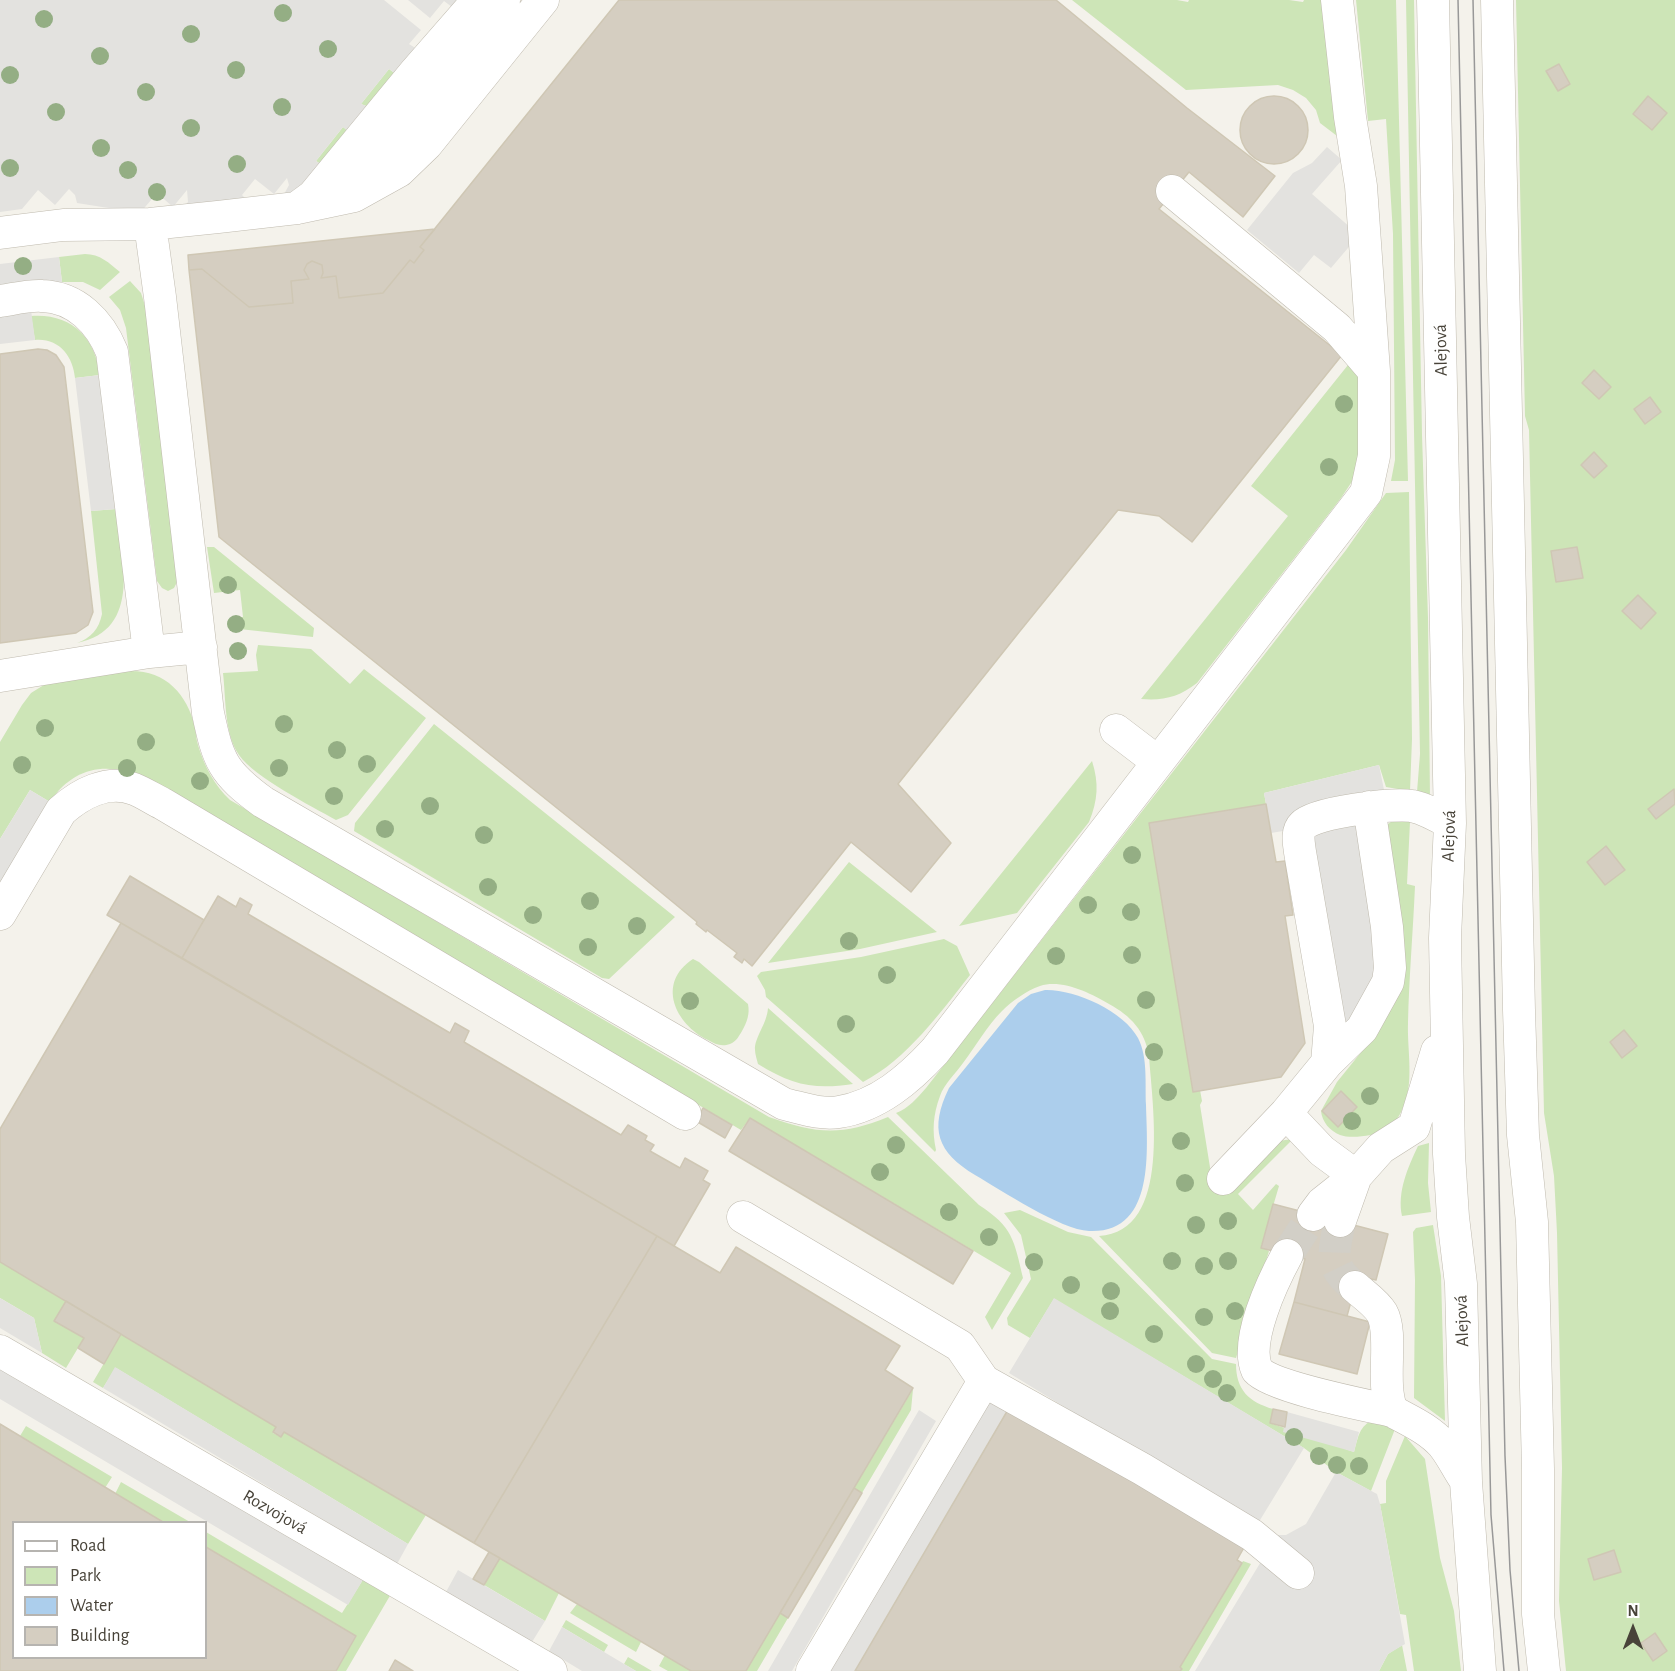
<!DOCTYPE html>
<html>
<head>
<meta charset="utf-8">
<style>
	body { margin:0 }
	#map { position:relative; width:1675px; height:1671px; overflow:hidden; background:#f4f2eb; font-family:"Alegreya Sans",sans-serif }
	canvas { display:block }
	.legend { position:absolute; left:12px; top:1521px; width:195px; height:138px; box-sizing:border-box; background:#fff; border:2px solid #b6b4b0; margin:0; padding:8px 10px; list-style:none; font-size:18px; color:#484339 }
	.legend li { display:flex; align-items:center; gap:12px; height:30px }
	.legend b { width:30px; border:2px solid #b6b4b0 }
	.north { position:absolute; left:1603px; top:1599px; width:60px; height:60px; -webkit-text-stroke:4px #fff; paint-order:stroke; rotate:0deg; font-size:16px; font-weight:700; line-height:24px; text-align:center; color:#484339 }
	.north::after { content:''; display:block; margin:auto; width:21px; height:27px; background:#484339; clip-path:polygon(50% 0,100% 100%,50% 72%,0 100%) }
</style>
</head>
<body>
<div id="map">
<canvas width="1675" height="1671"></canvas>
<ul class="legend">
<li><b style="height:8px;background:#fff"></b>Road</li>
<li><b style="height:16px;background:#cde5b7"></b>Park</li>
<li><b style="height:16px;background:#acceec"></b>Water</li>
<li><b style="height:16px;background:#d5cec1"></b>Building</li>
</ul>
<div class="north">N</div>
</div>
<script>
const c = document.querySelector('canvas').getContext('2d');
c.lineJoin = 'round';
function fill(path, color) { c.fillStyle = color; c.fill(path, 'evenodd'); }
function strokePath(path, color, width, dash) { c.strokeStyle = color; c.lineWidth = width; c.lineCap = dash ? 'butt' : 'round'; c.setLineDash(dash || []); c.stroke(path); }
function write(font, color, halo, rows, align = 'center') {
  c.font = font + ' "Alegreya Sans",sans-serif'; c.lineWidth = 6; c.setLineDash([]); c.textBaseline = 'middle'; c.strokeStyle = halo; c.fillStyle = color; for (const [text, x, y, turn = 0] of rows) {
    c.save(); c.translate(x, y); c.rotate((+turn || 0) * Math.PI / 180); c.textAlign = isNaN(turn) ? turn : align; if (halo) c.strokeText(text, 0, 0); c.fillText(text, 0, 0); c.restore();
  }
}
fill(new Path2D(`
	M1072,0H1177L1188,2L1189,0H1289L1303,2L1304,0H1326L1341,139L1320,123L1316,110L1306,98L1293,90L1278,85L1186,90Z
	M1356,0H1396L1408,481H1391L1395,460L1393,234L1386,119L1368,121Z
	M1406,0H1414L1422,435L1428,618L1430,799L1417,792L1420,754Z
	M1516,0H1675V1671H1566L1559,1601L1562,1468L1557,1233L1554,1176L1544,1113L1529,430L1525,416Z
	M389,69L401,78L369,107L361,104Z
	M343,127L354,136L322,165L316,161Z
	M85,254C100,254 109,263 120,272L100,290L83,282H62L59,257Z
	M130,281L141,293L148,315L177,582L174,588L168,591L162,588L157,581L126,328L120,310L109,297Z
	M31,316C71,313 95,337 100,375L75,378C73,356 59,338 35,340Z
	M1356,355L1359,356L1360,453L1355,477L1341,498L1197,683C1179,697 1163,701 1141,699L1288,516L1251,486Z
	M1409,492L1412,739L1410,791L1386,787L1379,765L1264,793L1266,804L1149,823L1193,1091L1200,1090L1202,1101L1200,1105L1213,1186L1278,1141L1293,1139L1238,1194L1253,1210L1276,1184L1279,1186L1261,1247L1269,1251L1236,1358L1212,1353L1099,1236C1173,1232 1152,1104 1149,1056C1145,1031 1131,1016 1109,1004C1090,993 1062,979 1040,986C1026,991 1012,1001 1002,1011C987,1026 976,1046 963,1063C956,1073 944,1084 940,1096C933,1115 932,1131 936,1150L935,1152L896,1113C909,1108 917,1098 926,1088L1346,550L1386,493Z
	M116,509C122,556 143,630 77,643C91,638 99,629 102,614L91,511Z
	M207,547H214L314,628L313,637L230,628L228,619L243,617L240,590L214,593Z
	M258,645L311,649L350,684L364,669L426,718L348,815L336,820C311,806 254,777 239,755C224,733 226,699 223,673L258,671L256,655Z
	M131,671C166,671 187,694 195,727C196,733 196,739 198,745C204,766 215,786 230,800L769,1117C816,1134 842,1136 888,1117L979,1205C1013,1227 1014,1240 1023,1278L992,1330L985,1317L1011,1273L750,1118L741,1130L146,779C109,761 74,766 50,802L30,790L0,839V742L22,705L31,693L47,683L64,679Z
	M434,724L675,917L609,979L602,978L354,831L355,823Z
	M1092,761C1099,783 1098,800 1089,822L1017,913L959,926Z
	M1395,819H1404L1410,822L1407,884L1415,886C1413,932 1409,978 1408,1023C1407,1050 1415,1085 1402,1110C1399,1117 1392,1127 1385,1130C1374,1136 1351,1139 1340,1135C1330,1131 1322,1122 1321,1111L1337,1082L1371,1040L1386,832L1388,824Z
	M849,862L937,932L860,949L768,963Z
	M944,939L957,946L970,975C941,1012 906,1060 863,1082L766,997L765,990L757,976L761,972L861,957Z
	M693,959L699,962L748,1004C750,1014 747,1022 742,1031C739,1036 736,1042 730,1044C721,1047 715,1044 708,1040C675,1024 656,983 693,959Z
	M768,1008L853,1084C814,1090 792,1085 758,1064C757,1060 755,1054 755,1050C754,1038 767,1024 768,1008Z
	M1429,1143L1428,1183L1431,1212L1402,1216C1397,1192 1408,1167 1418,1146Z
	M1020,1210L1068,1232L1091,1237L1212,1359L1236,1364C1236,1390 1249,1402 1273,1409L1270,1423L1354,1452C1358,1438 1359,1425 1374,1420L1395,1429L1371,1491L1336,1472L1304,1448L1054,1299L1030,1338L1008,1325L1007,1318L1031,1279L1021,1235L1004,1213Z
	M1433,1225L1441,1276L1445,1421L1414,1398L1415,1280L1413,1232L1416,1228Z
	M0,1262L66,1301L54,1321L84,1338L66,1368L42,1353L34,1318L0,1298Z
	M121,1334L276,1427L273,1433L281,1437L284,1432L426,1515L408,1544L116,1368L103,1388L93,1382Z
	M913,1389L911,1410L862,1493L854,1488Z
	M26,1426L112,1477L105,1488L97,1484V1482L20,1436Z
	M1405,1436L1425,1459L1440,1558L1454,1611L1461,1671H1414L1406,1615L1400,1614L1380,1504L1386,1503V1481Z
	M121,1482L190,1522H163L115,1494Z
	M206,1532L342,1613L364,1578L391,1594L346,1671H336L356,1636L206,1547Z
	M500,1558L559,1593L545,1621L484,1585Z
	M1243,1561L1251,1564L1189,1671H1180V1667Z
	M577,1604L641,1642L636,1652L570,1613Z
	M780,1613L788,1618L757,1671H746Z
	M566,1620L608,1645L604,1652L562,1627Z
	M1402,1645L1407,1671H1379L1388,1654Z
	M665,1655L691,1671H668L659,1666Z
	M628,1657L652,1671H636L624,1664Z`), '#cde5b7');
fill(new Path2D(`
	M0,0H384L421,30L409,44L417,49L401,78L389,69L361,104L369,107L354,136L343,127L316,161L322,165L307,190L282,198L289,185L287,178L274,194L255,179L242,195L247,200L181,210L188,202L187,190L173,207L157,193L140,213L77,203L75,195L69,189L55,205L38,190L22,209L0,212Z
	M408,0H464L456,10L444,1L430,18Z
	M1327,147L1342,160L1312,194L1359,235L1331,268L1314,255L1299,273L1247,230L1293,173L1312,163Z
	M59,257L62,282L28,287L35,340L0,344V264Z
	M100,375L116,509L91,511L75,378Z
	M1379,765L1387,805L1388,824L1386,832L1392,878L1368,1019L1330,1026L1287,857L1283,831L1271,833L1264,793Z
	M30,790L50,802L0,886V839Z
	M0,1298L34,1318L42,1353L0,1328Z
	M1054,1298L1304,1448L1257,1525L1009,1373Z
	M0,1365L364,1578L348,1605L0,1399Z
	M115,1367L408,1544L397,1564L103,1388Z
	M990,1398L1009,1408L855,1671H830Z
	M919,1410L936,1421L792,1671H768Z
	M1287,1412L1359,1432L1354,1452L1283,1432Z
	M1336,1472L1377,1494L1380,1504L1405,1644L1388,1654L1379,1671H1195L1277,1535H1286L1306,1524Z
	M458,1570L545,1621L532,1642L446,1592Z
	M562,1627L636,1671H582L549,1651Z`), '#e3e2df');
fill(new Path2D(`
	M1045,990C1074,989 1124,1011 1138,1038C1148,1057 1145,1084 1146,1105C1147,1150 1156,1234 1089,1231C1061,1230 1001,1190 975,1175C937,1152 929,1129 949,1088L1018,1003L1031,994Z`), '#acceec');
const building = new Path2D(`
	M619,0H1056L1187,108L1275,176L1243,217L1189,172L1159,209L1342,355L1192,542L1159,516L1118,510L1020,631L898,784L951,843L911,892L851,842L752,966L744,959L742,963L734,957L737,953L707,930L706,932L696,924L697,922L628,865L219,537L189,270L202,269L249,307L293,303L291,281L309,279L304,270L307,264L312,261L322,265L323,273L321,278L336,276L339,298L383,293L410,260L414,263L420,255L424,250L420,247Z
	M1559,64L1570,84L1558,91L1546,71Z
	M1648,96L1667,113L1652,130L1633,114Z
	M1240 130a34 34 0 1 1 68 0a34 34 0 1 1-68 0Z
	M435,229L420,247L424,250L420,255L414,263L410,260L383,293L339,298L336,276L321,278L323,273L322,265L312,261L307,264L304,270L309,279L291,281L293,303L249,307L202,269L189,270L188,255Z
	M38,349L47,350L56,355L64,367L93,612L88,625L76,633L0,643V354Z
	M1594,370L1611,387L1599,399L1582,383Z
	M1650,397L1661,412L1645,424L1634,409Z
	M1594,452L1607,466L1594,478L1581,465Z
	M1577,547L1583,578L1556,582L1551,551Z
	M1638,595L1656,613L1641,629L1622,611Z
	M1674,789L1675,804L1656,819L1648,809Z
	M1266,804L1276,862L1285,861L1293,915L1285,916L1305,1043L1281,1077L1193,1092L1149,823Z
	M1606,846L1625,870L1605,885L1587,862Z
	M130,876L204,920L182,958L107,915Z
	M218,896L236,907L240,898L252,905L248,914L450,1033L455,1023L469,1031L464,1042L621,1135L628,1125L647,1136L645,1140L654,1145L650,1151L680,1168L685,1158L708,1171L703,1180L710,1184L674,1246L182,958Z
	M121,923L657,1236L474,1543L284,1432L281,1437L273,1432L276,1427L0,1262V1129Z
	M1624,1030L1637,1046L1622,1058L1610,1042Z
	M1341,1091L1357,1107L1338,1127L1322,1111Z
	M703,1108L732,1125L725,1138L696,1121Z
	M750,1118L973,1251L953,1284L729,1151Z
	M1273,1204L1388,1234L1376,1280L1358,1276L1347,1316L1294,1302L1305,1259L1261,1248Z
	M657,1236L720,1273L736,1247L900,1346L885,1370L913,1388L746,1671H691L474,1543Z
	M66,1301L121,1334L104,1364L78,1348L84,1338L54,1321Z
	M1294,1302L1370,1322L1357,1374L1279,1354Z
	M1009,1408L1246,1544L1237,1560L1242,1563L1180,1667L1182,1669L1180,1671H855Z
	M1273,1409L1287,1412L1285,1427L1270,1423Z
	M0,1424L163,1522H14V1658H206V1547L356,1636L336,1671H0Z
	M854,1488L862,1493L788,1618L780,1613Z
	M1614,1550L1621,1572L1594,1580L1588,1559Z
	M489,1552L500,1558L484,1585L473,1579Z
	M1655,1633L1667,1651L1653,1661L1641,1643Z
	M395,1660L413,1671H389Z`);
fill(building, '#d5cec1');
strokePath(building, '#cfc7b4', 1.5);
strokePath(new Path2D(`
	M1340,1221C1334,1252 1327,1266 1355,1287
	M1287,1255L1313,1215`), '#d2cfc7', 32, [32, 16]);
const minor = new Path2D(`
	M1337,0L1350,117L1361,186L1374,371
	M1433,0L1450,823L1445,938L1449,1154L1453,1217L1461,1284L1466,1482L1480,1671
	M1497,0L1519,1010L1523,1135L1532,1222L1538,1469V1614L1544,1671
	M358,190L401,128L504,0
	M298,207L313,196L416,71L478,0
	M150,224L160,297L208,713C218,761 223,773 263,802L784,1104C802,1108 820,1115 839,1112C878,1106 909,1079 935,1051L1366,493L1374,456V371L1337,328L1172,191
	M0,233L63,225L150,224L218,217L297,208L354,196L399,171L427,144L543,0
	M0,301C14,299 29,295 42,296C76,297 100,322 112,352L149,652
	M0,676L149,652L201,647
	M1116,730L1158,762
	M0,914L61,811C80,794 107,779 134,789C144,793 153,799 163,804L685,1114
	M1327,1063L1330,1026L1300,852C1299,844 1296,832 1303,825C1315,812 1393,803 1412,806C1426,809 1438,816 1450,823
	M1286,1113L1322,1151L1356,1176L1322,1203L1313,1215
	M1223,1179L1286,1113L1327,1063L1362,1029L1388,982L1390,968L1387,927L1369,807
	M743,1217L960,1346L984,1381L812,1671
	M1340,1221L1356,1176L1381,1148L1414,1127L1437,1051
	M1287,1255C1273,1281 1244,1341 1257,1370C1272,1387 1365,1405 1392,1411
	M1355,1287C1364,1295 1376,1303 1382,1313C1394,1335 1380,1382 1392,1411C1410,1421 1429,1429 1443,1445C1452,1456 1458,1470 1466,1481
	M0,1351L551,1671
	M984,1381L1142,1469L1252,1535L1298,1573`);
strokePath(minor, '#bfbaae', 33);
strokePath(minor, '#fff', 32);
strokePath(new Path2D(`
	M1458,0L1491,1515L1504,1671
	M1473,0L1505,1456L1510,1570L1519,1671`), '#989898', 1.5);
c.fillStyle = '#94ae84';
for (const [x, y] of [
	[283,13],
	[44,19],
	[191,34],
	[328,49],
	[100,56],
	[236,70],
	[10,75],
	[146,92],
	[282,107],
	[56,112],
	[191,128],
	[101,148],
	[237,164],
	[10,168],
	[128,170],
	[157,192],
	[23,266],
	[1344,404],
	[1329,467],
	[228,585],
	[236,624],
	[238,651],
	[284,724],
	[45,728],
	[146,742],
	[337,750],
	[367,764],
	[22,765],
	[127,768],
	[279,768],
	[200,781],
	[334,796],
	[430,806],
	[385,829],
	[484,835],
	[1132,855],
	[488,887],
	[590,901],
	[1088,905],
	[1131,912],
	[533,915],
	[637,926],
	[849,941],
	[588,947],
	[1132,955],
	[1056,956],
	[887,975],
	[1146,1000],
	[690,1001],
	[846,1024],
	[1154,1052],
	[1168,1092],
	[1370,1096],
	[1352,1121],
	[1181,1141],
	[896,1145],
	[880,1172],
	[1185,1183],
	[949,1212],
	[1228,1221],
	[1196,1225],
	[989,1237],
	[1172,1261],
	[1228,1261],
	[1034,1262],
	[1204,1266],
	[1071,1285],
	[1111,1291],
	[1110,1311],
	[1235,1311],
	[1204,1317],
	[1154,1334],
	[1196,1364],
	[1213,1379],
	[1227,1393],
	[1294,1437],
	[1319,1456],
	[1337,1465],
	[1359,1466]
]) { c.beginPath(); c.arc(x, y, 9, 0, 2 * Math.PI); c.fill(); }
write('18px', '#484339', '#fff', [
	["Alejová",1441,350,-91],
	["Alejová",1449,836,-88],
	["Alejová",1462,1321,-92],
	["Rozvojová",275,1512,30]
]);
</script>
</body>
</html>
